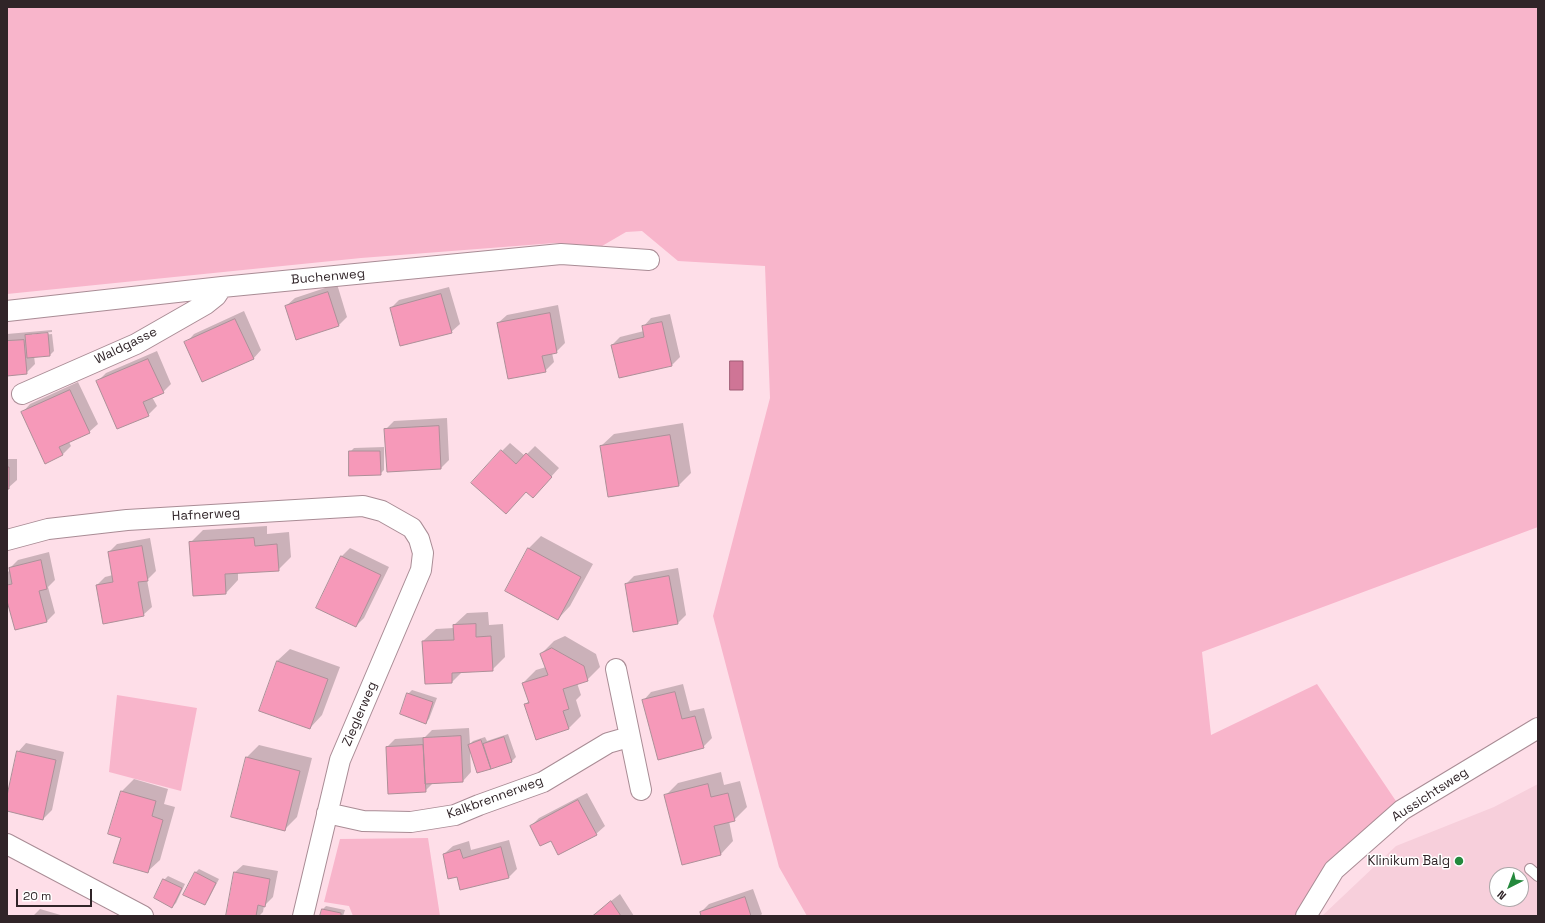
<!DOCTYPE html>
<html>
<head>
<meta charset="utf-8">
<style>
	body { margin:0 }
	#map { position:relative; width:1545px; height:923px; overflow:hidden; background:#fedee8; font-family:"Space Grotesk",sans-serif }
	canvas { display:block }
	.frame { position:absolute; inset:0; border:8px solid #302428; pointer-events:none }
	.north { position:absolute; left:1489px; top:867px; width:40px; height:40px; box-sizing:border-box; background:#fff; border:1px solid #aca7a9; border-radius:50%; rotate:222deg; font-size:11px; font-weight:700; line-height:16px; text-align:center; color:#302428 }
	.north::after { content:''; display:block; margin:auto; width:14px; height:18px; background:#24893d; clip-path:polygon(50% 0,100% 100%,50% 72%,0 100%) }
	.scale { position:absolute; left:16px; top:889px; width:76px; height:18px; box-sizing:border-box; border:2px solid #302428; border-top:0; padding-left:5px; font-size:12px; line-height:14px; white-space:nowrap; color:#302428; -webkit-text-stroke:3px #fff; paint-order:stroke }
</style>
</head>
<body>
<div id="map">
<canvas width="1545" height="923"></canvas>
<div class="frame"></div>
<div class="north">N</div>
<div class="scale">20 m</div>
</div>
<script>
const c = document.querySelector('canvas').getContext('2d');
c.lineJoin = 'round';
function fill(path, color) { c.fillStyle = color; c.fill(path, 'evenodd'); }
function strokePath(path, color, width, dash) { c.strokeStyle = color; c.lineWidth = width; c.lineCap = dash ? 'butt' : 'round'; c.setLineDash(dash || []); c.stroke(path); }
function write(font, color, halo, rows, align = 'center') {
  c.font = font + ' "Space Grotesk",sans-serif'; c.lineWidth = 3; c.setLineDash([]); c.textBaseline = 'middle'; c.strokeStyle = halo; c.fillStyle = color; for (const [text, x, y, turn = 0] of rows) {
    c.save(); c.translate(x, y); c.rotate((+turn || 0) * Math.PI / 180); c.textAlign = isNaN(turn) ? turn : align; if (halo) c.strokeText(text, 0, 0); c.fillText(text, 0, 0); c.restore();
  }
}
fill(new Path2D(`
	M1538,784V916H1322L1396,846L1494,807ZM1497,875H1521V899H1497Z`), '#f7cfdb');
fill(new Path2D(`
	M7,7H1538V527L1202,652L1211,735L1317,684L1402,810L1334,870L1306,916H807L779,867L713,616L770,398L765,266L678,261L642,231L626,232L602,246L555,243L361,258L7,294Z
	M117,695L197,708L181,791L109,772Z
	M428,838L440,916H353L349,906L324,902L340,839Z`), '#f8b5cb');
const water = new Path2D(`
	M730,361H743V390H730Z`);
fill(water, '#cf7596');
strokePath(water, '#9f5d75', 1);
fill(new Path2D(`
	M337,284L347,317L339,325L286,306L295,298Z
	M449,287L460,324L451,332L391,308L399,300Z
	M558,305L565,343L556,352L552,353L554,362L545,371L498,323L507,315Z
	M244,311L261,350L253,359L186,343L194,334Z
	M670,314L680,357L672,365L612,345L620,337L644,331L643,327L651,318Z
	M52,330V332L32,334V336L52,334L54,351L50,355L34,356L35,364L26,373L7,375V334Z
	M157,351L171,384L163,392L152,397L157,406L148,415L97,382L106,373Z
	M78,382L98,424L89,432L69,442L71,446L62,455L22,413L30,404Z
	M447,418L449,460L441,468L385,430L394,421Z
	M683,423L691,473L679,485L601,446L614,434Z
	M510,443L525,456L535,446L559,468L541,488L502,451Z
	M384,447V470L380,474L350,452L354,448Z
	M7,459H17V480L8,488L7,498Z
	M267,526V534L289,532L291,557L278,570L238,572V580L226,593L190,543L203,530Z
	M541,536L593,564L570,606L558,619L528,549Z
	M150,538L156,571L147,580L152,607L143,615L97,585L105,577L113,575L109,552L117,544Z
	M350,548L389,567L364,618L356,626L342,556Z
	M49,552L55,580L48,587L55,613L46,622L7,600V572L10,571V568L18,560Z
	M678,568L686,615L678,623L626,584L634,576Z
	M488,612L489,625L503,624L505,657L492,670L463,671L452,682L426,683L423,641L436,629L454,628V625L467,613Z
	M565,636L596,654L600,667L587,680L577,683L581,695L576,700L581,716L569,728L525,704L529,701L523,683L536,670L546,667L541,654L554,641Z
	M290,649L340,667L322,715L310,728L277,661Z
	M683,684L690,711L704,708L712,738L703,747L643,701L651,692Z
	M412,690L437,698L429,719L425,723L408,694Z
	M469,728L470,744L473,741L485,737L487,741L508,734L516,757L512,761L478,772L470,751L471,772L463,781L434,782L425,791L387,747L395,739L425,737L432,730Z
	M26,743L64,752L52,810L43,819L7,810V800L18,752Z
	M259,745L312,758L297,817L285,829L247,757Z
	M721,772L724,785L740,781L747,807L734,820L729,821L733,841L721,854L683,863L666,795L678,783Z
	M134,779L168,789L164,804L175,807L160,860L147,872L122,837V791Z
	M587,793L605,826L596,834L551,840L531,826L539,818Z
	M509,840L517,869L509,877L444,854L453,846L469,841L471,850Z
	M243,865L278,871L273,897L264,906L263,912L259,916H231L234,873Z
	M199,869L219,879L208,900L204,904L195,873Z
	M168,876L185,884L176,903L172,907L164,880Z
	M753,889L762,914L760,916H702L701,912L709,904Z
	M620,894L634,916H592Z
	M326,906L345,910L343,916H321L322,910Z
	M40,909L64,916H33Z`), '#0003');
const building = new Path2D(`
	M328,292L339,326L296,340L285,306Z
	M441,294L452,333L400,346L390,308Z
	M550,313L557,353L542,356L546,372L508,379L497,323Z
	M235,319L254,359L202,382L184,342Z
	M662,322L672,366L619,378L611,345L644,337L642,326Z
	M48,333L50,356L27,358L25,335Z
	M24,340L27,374L7,376V341Z
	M148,359L164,393L143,402L149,416L117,429L96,381Z
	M70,390L90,433L59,447L63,455L45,464L21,412Z
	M439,426L441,469L387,472L384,429Z
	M670,435L679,486L608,497L600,446Z
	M501,450L516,464L526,453L552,477L533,498L526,492L506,514L471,483Z
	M349,451H380L381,475L349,476Z
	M7,467H9V489H7Z
	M254,538L255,546L277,544L279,571L225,574L226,594L193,596L189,542Z
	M142,546L148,581L138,582L144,616L103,624L96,585L113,582L108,552Z
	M528,548L581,577L558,620L505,591Z
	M341,556L381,575L356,627L316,608Z
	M41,560L47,589L39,591L47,622L15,630L7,601V585L12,584L9,568Z
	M669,576L678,624L633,632L625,584Z
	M476,624V637L491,636L493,671L452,673V683L425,684L422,641L454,640L453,625Z
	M552,648L584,666L588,681L563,689L569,709L563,711L569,729L536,740L524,704L529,703L522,683L548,675L540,654Z
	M277,661L328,679L310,729L259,711Z
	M675,692L682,719L695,716L704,748L658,760L642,700Z
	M407,693L433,702L426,724L400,714Z
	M461,736L463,782L425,784L423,738Z
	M504,737L512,762L491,769L483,744Z
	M481,740L491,769L477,773L468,745Z
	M423,745L426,792L388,794L386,747Z
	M17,751L56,760L43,820L7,811V796Z
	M246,757L300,771L285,831L231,817Z
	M708,784L711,797L728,793L735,821L714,826L721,855L682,865L664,795Z
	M121,791L156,801L152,816L163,820L148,873L113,863L121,838L108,834Z
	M578,800L597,835L558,855L551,841L540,846L530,826Z
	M501,847L509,878L460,890L457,877L448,879L443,854L460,849L463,858Z
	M195,872L216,883L205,905L183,895Z
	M234,872L270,879L265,907L258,905L256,916H226Z
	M163,879L182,888L172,908L154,898Z
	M745,897L751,916H701L700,912Z
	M611,901L621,916H593Z
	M322,909L341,913V916H320Z`);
fill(building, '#f699b9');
strokePath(building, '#ad8f98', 1);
const lane = new Path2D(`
	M1530,869L1538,876`);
const street = new Path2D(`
	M7,311L222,287L561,254L649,260
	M22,394L136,344L206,304L216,296L222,287
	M7,540L48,529L127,520L363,506L382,511L412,528L419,539L423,553L421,570L340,760L303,916
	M616,669L641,790
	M327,813L363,821L411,822L455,815L479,805L543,782L608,743L629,737
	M7,844L143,916
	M1306,916L1334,870L1402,810L1538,728`);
strokePath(lane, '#a98c95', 12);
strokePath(street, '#a98c95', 22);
strokePath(lane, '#fff', 10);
strokePath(street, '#fff', 20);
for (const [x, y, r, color] of [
	[1459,861,5,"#24893d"]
]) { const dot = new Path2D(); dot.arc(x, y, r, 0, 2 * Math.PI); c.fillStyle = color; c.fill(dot); strokePath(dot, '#fff', 1.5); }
write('13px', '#302428', '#fff', [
	["Buchenweg",328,277,-5],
	["Waldgasse",126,346,-26],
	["Hafnerweg",206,515,-3],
	["Zieglerweg",360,714,-67],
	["Aussichtsweg",1430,795,-33],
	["Kalkbrennerweg",495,798,-20]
]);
write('13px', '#302428', '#fff', [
	["Klinikum Balg",1450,861]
], 'right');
</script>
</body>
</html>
